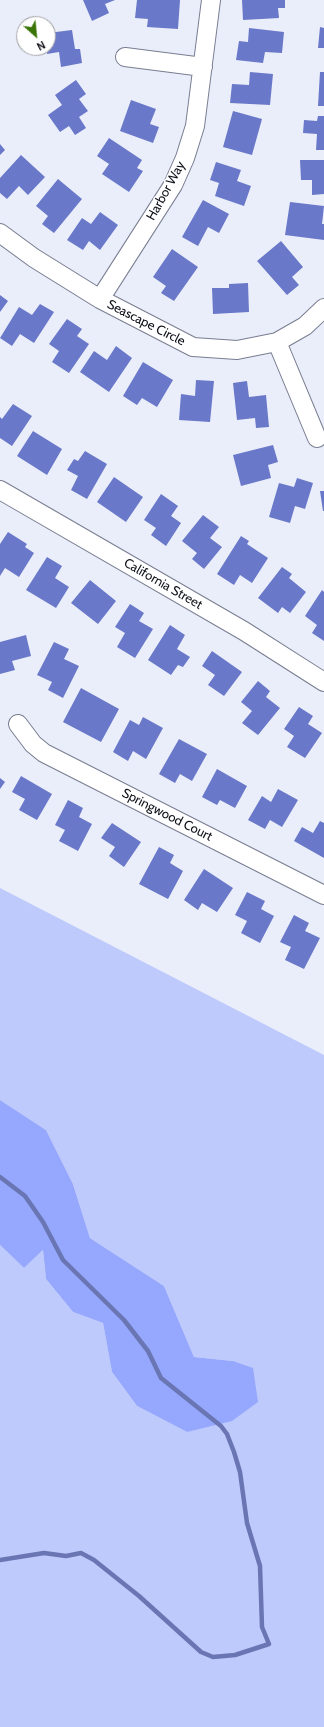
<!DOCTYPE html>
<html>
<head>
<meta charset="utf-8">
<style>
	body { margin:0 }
	#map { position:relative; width:324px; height:1727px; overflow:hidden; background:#eaeefb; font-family:Cabin,sans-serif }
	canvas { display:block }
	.north { position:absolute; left:16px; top:16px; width:40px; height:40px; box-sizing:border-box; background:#fff; border:1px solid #9fa0a3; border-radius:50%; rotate:153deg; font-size:11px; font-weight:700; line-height:16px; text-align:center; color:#0f1118 }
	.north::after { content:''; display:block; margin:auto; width:14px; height:18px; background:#397406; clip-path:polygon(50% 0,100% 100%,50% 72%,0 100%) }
</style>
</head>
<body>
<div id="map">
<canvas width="324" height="1727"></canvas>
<div class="north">N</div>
</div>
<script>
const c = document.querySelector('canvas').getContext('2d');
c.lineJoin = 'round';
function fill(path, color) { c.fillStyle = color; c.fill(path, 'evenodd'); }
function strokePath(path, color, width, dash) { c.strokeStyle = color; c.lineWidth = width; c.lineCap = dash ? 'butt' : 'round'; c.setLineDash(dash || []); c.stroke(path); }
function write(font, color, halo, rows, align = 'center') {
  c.font = font + ' Cabin,sans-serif'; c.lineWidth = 3; c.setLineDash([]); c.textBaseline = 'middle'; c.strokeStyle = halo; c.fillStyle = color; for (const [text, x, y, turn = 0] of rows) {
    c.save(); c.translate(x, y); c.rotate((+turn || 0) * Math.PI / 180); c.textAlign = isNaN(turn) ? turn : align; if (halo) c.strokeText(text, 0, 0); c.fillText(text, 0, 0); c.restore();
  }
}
fill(new Path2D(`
	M0,888L324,1055V1727H0V1245L24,1268L43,1250L46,1279L73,1312L103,1323L112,1372L137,1406L187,1432L233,1361L194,1357L164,1286L90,1238L73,1184L46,1130L0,1100Z`), '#becafb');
fill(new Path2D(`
	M0,1100L46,1130L73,1184L90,1238L164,1286L194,1357L233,1361L253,1368L258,1402L232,1421L187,1432L137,1406L112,1372L103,1323L73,1312L46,1279L43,1250L24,1268L0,1245Z`), '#96a8fd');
strokePath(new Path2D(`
	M0,1177L25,1196L43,1222L63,1260L124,1320L148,1351L161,1378L221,1426L227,1434L234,1452L240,1472L247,1523L260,1566L262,1627L269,1644L235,1655L213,1657L201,1652L139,1596L94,1560L81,1553L66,1556L44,1553L0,1560`), '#6976b3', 4.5);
fill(new Path2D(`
	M83,0H115L105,4L109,13L92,21Z
	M137,0H180L178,29L147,27L148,19L135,18Z
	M242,0H285V8H278L279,18L243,20Z
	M320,27L324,28V48H318Z
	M249,28L284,32L282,53L265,52L263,63L236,60L239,41L248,42Z
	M72,30L75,49H80L82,63L61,67L59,52L47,54L48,33Z
	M250,72L273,74L270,105L230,103L232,84L249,85Z
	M320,72H324V106H318Z
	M76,80L86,94L79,99L88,111L79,117L86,128L75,135L69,126L60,132L48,115L62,105L55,95Z
	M131,100L156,109L150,124L159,127L153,143L120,131Z
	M233,111L262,119L252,155L223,147Z
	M318,116H324V150H316L317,134L303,133L304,120L317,121Z
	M109,138L142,160L137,168L143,171L129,192L102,174L109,164L97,156Z
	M0,144L5,150L0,155Z
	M21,155L45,177L28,195L19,186L7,199L0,193V178Z
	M300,160H324V194L312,195V180H301Z
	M216,162L241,170L237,181L251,186L244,206L215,196L219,183L210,180Z
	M58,179L82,199L54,233L42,224L48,216L36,206Z
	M203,200L229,214L219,233L208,227L198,246L182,237Z
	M290,202L324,206L322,224H324V240L285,235Z
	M100,212L118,225L100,250L89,241L83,250L67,240L82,218L91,224Z
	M281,241L303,267L292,277L299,285L287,295L257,261Z
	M172,249L198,267L174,301L161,293L166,286L153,277Z
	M248,283L249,312L213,314L212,288H229V284Z
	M0,295L8,301L0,312Z
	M40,304L54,312L34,343L20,334L12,346L0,338L19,307L32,315Z
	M67,319L82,329L77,336L89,344L69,373L52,362L59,351L49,344Z
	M116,346L132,358L109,392L80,372L94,351L107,360Z
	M143,362L173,380L157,407L142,398L137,405L123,396Z
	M196,380L214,381L210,422L179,420L181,394L195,396Z
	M247,381L249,397L266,395L269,427L256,428L255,418L237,420L233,383Z
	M13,404L32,416L12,446L0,438V417L2,419Z
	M33,431L62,449L47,475L17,456Z
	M273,445L278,462L268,465L271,478L241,486L233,455Z
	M85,451L107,464L87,499L71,490L78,476L67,470L74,459L78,461Z
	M114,477L143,497L126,522L97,502Z
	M297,478L313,483L305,509L295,506L290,523L269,517L279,483L294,487Z
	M320,491H324V511H323Z
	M161,494L178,506L171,516L181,523L166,546L151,535L156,528L144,520Z
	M203,515L219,527L210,538L222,547L204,569L192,559L197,553L182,541Z
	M8,532L27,544L25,547L34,553L19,577L5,568L0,576V544Z
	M241,536L249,541L247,544L268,558L252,583L240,575L234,585L217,574Z
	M47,557L62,566L55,578L69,587L56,608L26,590Z
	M282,567L292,574L289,578L306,592L290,613L282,607L278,613L258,598Z
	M90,580L116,601L98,624L71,603Z
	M322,590L324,592V641L312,633L317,625L305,616Z
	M130,604L144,613L139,621L153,629L135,658L117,647L125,633L115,627Z
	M170,625L185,635L177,649L190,657L183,667L178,665L171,675L148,660Z
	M26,635L31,656L12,661L15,670L0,674V642Z
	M54,642L69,649L64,659L79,666L63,698L48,690L52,682L37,675Z
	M212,651L242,672L224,696L208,685L215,675L202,666Z
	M258,681L270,691L266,697L280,708L258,735L242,723L252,711L241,702Z
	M81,688L119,709L101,742L63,722Z
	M299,707L313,716L308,724L322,733L305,758L287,747L294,736L284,729Z
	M143,717L163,728L146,759L133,751L128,761L113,752L130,720L139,725Z
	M179,739L207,754L192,781L180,774L175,783L159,774Z
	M217,769L247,786L235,808L220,800L217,805L202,797Z
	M21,776L52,794L37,820L19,810L25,799L12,792Z
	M0,778L5,782L0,789Z
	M278,789L298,800L282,827L270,820L265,829L248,820L262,796L271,802Z
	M68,800L83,808L79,817L92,824L78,851L59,841L65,830L55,825Z
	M320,821L324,823V858L294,841L302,827L313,833Z
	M112,823L141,842L124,867L109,856L115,847L101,838Z
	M159,847L174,855L170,863L183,871L168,899L139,884Z
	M204,869L233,888L217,912L202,903L198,910L184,900Z
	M247,892L265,901L261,909L274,916L260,943L241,933L247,921L235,915Z
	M294,915L309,923L305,931L320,938L304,969L285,960L291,947L280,942Z`), '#6978c8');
const minor = new Path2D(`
	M125,57L203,67
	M0,233L34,258L100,299L193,347L237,350L277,342L305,326L324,308
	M100,299L173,185L185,158L195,126L211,0
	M277,342L317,438
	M0,490L244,631L324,682
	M18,724L33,744L44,753L324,895`);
strokePath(minor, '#787d90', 20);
strokePath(minor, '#fff', 18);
write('13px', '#0f1118', '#fff', [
	["Harbor Way",166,191,-61],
	["Seascape Circle",146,323,27],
	["California Street",163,584,30],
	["Springwood Court",167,815,27]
]);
</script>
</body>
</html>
